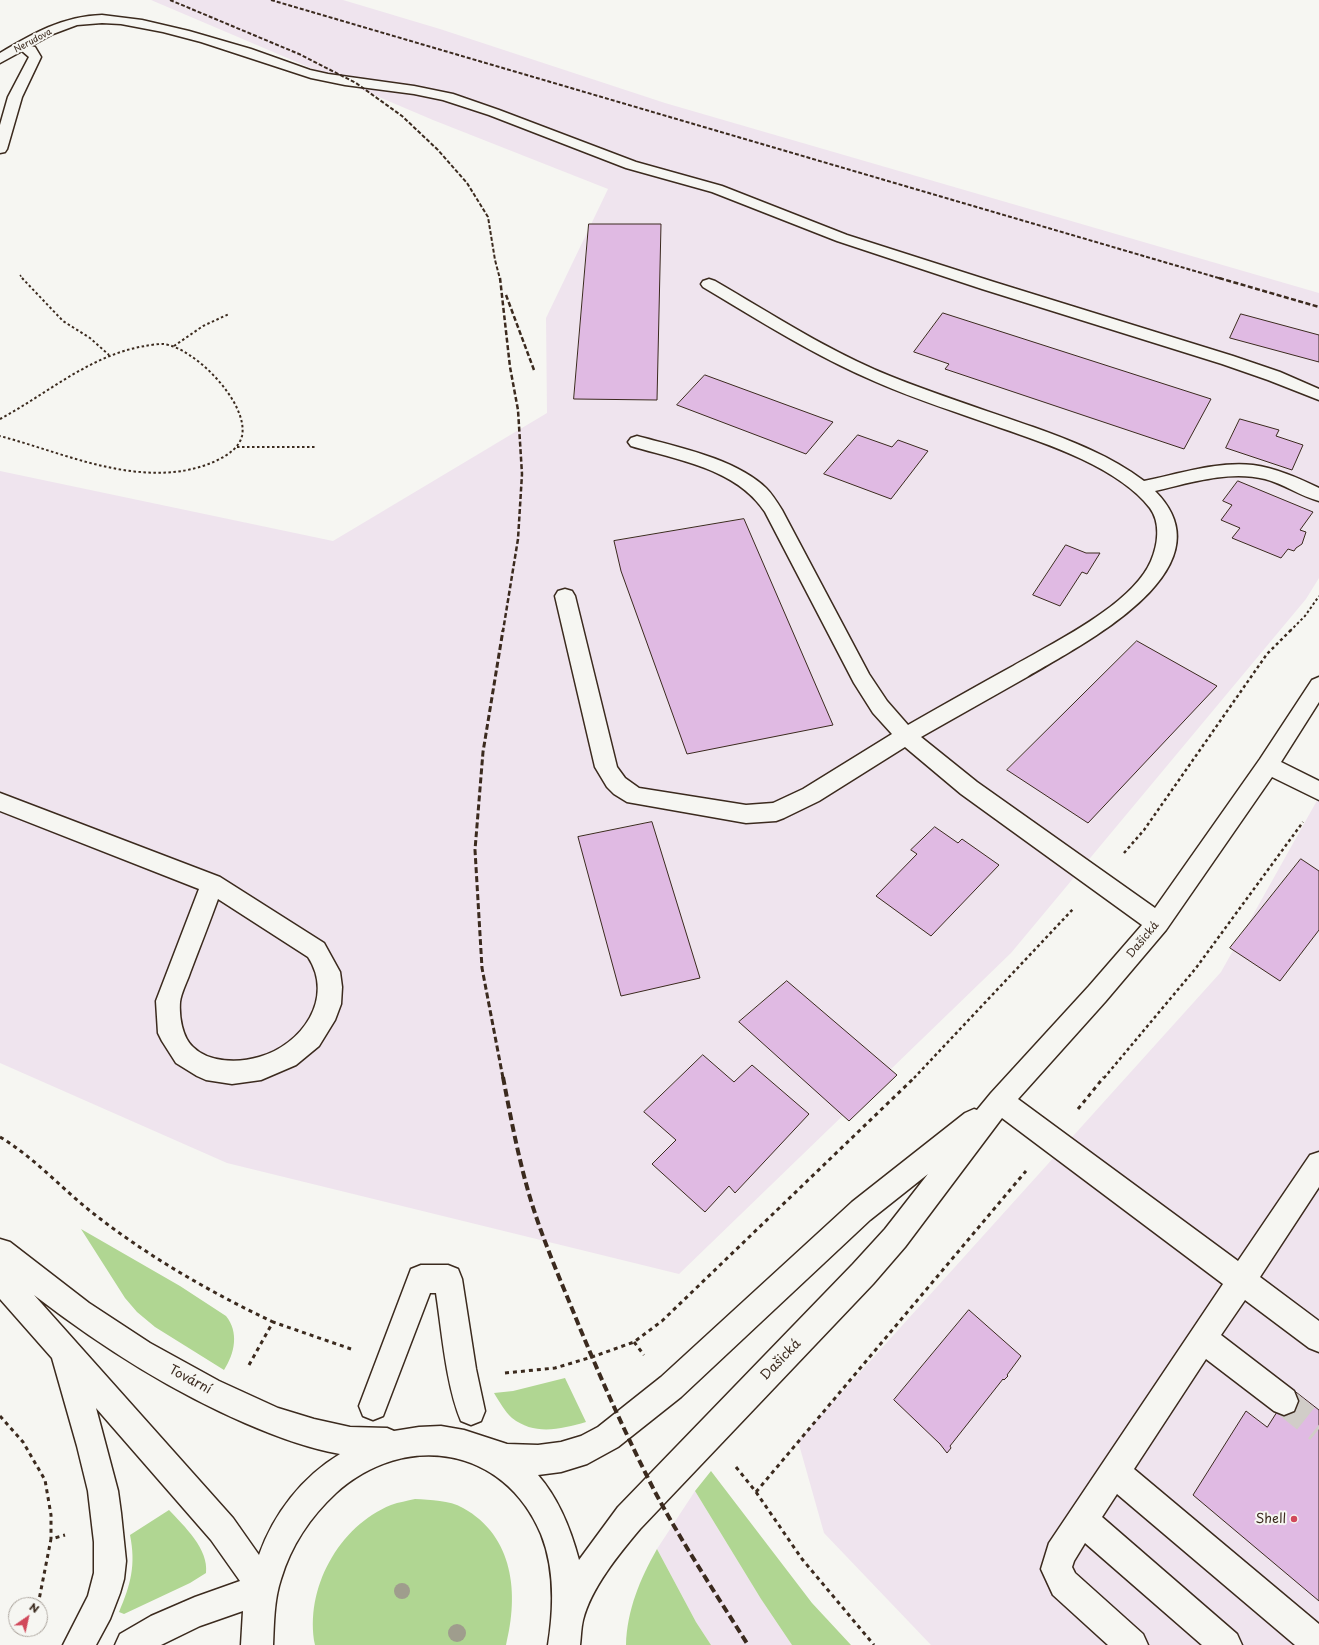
<!DOCTYPE html>
<html>
<head>
<meta charset="utf-8">
<style>
	body { margin:0 }
	#map { position:relative; width:1319px; height:1645px; overflow:hidden; background:#f6f6f2; font-family:"Playpen Sans",sans-serif }
	canvas { display:block }
	.north { position:absolute; left:8px; top:1597px; width:40px; height:40px; box-sizing:border-box; background:#f6f6f2; border:1px solid #aba49d; border-radius:50%; rotate:34deg; font-size:11px; font-weight:700; line-height:16px; text-align:center; color:#3b2a1e }
	.north::after { content:''; display:block; margin:auto; width:14px; height:18px; background:#d1495b; clip-path:polygon(50% 0,100% 100%,50% 72%,0 100%) }
</style>
</head>
<body>
<div id="map">
<canvas width="1319" height="1645"></canvas>
<div class="north">N</div>
</div>
<script>
const c = document.querySelector('canvas').getContext('2d');
c.lineJoin = 'round';
function fill(path, color) { c.fillStyle = color; c.fill(path, 'evenodd'); }
function strokePath(path, color, width, dash) { c.strokeStyle = color; c.lineWidth = width; c.lineCap = dash ? 'butt' : 'round'; c.setLineDash(dash || []); c.stroke(path); }
function write(font, color, halo, rows, align = 'center') {
  c.font = font + ' "Playpen Sans",sans-serif'; c.lineWidth = 4; c.setLineDash([]); c.textBaseline = 'middle'; c.strokeStyle = halo; c.fillStyle = color; for (const [text, x, y, turn = 0] of rows) {
    c.save(); c.translate(x, y); c.rotate((+turn || 0) * Math.PI / 180); c.textAlign = isNaN(turn) ? turn : align; if (halo) c.strokeText(text, 0, 0); c.fillText(text, 0, 0); c.restore();
  }
}
fill(new Path2D(`
	M151,0H343L440,29L665,103L1319,293V578L1306,599L1011,953L679,1274L227,1163L0,1063V471L333,541L547,413L546,318L608,189L433,120Z
	M1319,797V1645H931L824,1533L798,1441L1221,972Z
	M695,1491L761,1599L792,1645H711L696,1622L657,1549Z`), '#efe4ee');
fill(new Path2D(`
	M81,1229L180,1286L226,1316C239,1332 235,1353 224,1370L155,1327L137,1312L125,1298Z
	M565,1378L586,1422C561,1429 535,1436 512,1418C505,1412 499,1401 494,1393L513,1391Z
	M711,1471L812,1603L851,1645H792L761,1599L695,1491Z
	M415,1499C431,1500 449,1500 463,1508C514,1536 519,1594 506,1645H315C304,1589 339,1526 391,1505C399,1502 407,1501 415,1499Z
	M169,1510C184,1526 209,1549 206,1573L190,1583L124,1614L119,1612C131,1584 136,1565 130,1535Z
	M657,1549L696,1622L711,1645H626C627,1610 640,1579 657,1549Z`), '#b0d692');
const building = new Path2D(`
	M589,224H661L657,400L574,399Z
	M943,313L1211,399L1184,449L945,369L949,364L914,352Z
	M1241,314L1319,335V362L1230,338Z
	M705,375L833,422L806,454L677,405Z
	M1240,419L1279,430L1276,436L1303,445L1292,470L1226,448Z
	M858,435L892,447L898,440L928,451L891,499L824,474Z
	M1238,481L1313,512L1300,530L1306,532L1302,544L1296,548L1294,551L1288,549L1281,558L1232,538L1240,528L1221,520L1232,505L1223,501Z
	M744,519L833,725L687,754L621,571L614,541Z
	M1066,545L1086,553H1100L1087,574L1082,572L1060,606L1033,595Z
	M1137,641L1217,686L1088,823L1007,770Z
	M652,822L700,978L621,996L578,837Z
	M935,827L958,843L962,839L999,865L931,936L876,896L917,854L911,850Z
	M1301,859L1319,871V930L1280,981L1230,948Z
	M787,981L897,1075L849,1121L739,1022Z
	M703,1055L734,1082L752,1065L809,1114L735,1193L729,1186L705,1212L652,1164L676,1140L644,1112Z
	M969,1310L1021,1356L1007,1375L1008,1376L1004,1380L1003,1379L950,1446L951,1448L947,1453L940,1444L894,1400Z
	M1292,1389L1319,1410V1601L1193,1495L1246,1411L1267,1427Z`);
fill(building, '#e0bae3');
strokePath(building, '#3b2a1e', 1);
strokePath(new Path2D(`
	M1284,1401L1319,1429`), '#d1cdc8', 28, [28, 14]);
const minor = new Path2D(`
	M102,15L142,20L189,31L251,49L310,70L328,74L414,86L453,94L499,110L636,162L722,186L847,235L994,282L1233,356L1280,372L1319,389V400L1268,380L1222,364L982,289L837,241L712,192L626,168L489,115L443,100L414,94L345,85L311,78L201,42L163,32L121,24L102,23L77,25L53,34L31,46L35,47L41,57L22,97L7,149L5,152L0,153V125L8,97L29,57L22,51L0,63V53C32,34 63,16 102,15Z
	M709,279L715,281C772,314 828,351 890,376C937,395 985,410 1033,427C1072,441 1111,456 1144,481C1179,474 1217,461 1253,465C1276,468 1298,478 1319,488V501C1300,496 1284,484 1265,479C1229,470 1189,483 1155,491C1233,569 1081,645 1027,677C992,697 956,717 921,737L977,782L1155,908L1260,759L1312,680L1319,677V702L1281,762L1319,781V800L1272,777L1166,930L1105,1002L1018,1099L1238,1261L1310,1155L1319,1152V1187L1260,1277L1319,1321V1352L1309,1348L1245,1300L1221,1335L1294,1391L1298,1401L1294,1411L1284,1415L1274,1411L1206,1359L1134,1469L1319,1624V1645H1295L1117,1494L1102,1517L1237,1634L1242,1645H1202L1085,1543L1074,1561L1072,1567L1075,1573L1143,1634L1148,1645H1108L1053,1595L1041,1569L1049,1543L1223,1284L1002,1118L905,1247L873,1284L640,1529C619,1554 591,1588 583,1620C581,1628 581,1637 580,1645H548C554,1608 555,1569 541,1534C504,1446 405,1431 336,1493C310,1517 291,1546 281,1579C274,1600 274,1623 273,1645H241L243,1611L200,1626L161,1645H115L120,1634L151,1616L195,1597L240,1581L211,1540L96,1408L118,1491L121,1513L126,1561L124,1579L120,1593L110,1619L96,1645H63L88,1596L94,1573V1542L88,1491L77,1446L52,1358L0,1299V1239L10,1242L89,1303L150,1343L219,1381L278,1408L314,1419L350,1427L387,1428L394,1431L419,1427L441,1426L464,1430L507,1444L538,1445L561,1442L581,1436L598,1427L661,1377L852,1202L965,1113L974,1109L977,1110L991,1093L1089,986L1142,925L961,794L905,747L819,801L784,818L776,821L746,823L627,802L614,794L607,787L595,767L555,596L558,591L565,589L572,591L575,596L617,767L625,778L639,788L746,805L773,803L803,789L892,734L873,713L854,683L765,512C736,468 677,460 631,446L628,442L631,438L637,436C677,447 734,458 766,488C772,494 777,502 782,510L869,674L887,701L908,725C943,705 978,685 1013,666C1053,643 1132,605 1151,561C1158,545 1161,523 1150,508C1119,468 1048,444 1001,428C959,413 917,400 876,382C815,356 760,321 703,287L701,284L703,281ZM928,1174L885,1229L853,1264L618,1507L579,1560C571,1530 559,1499 538,1475L561,1472L587,1464L618,1447L681,1397L870,1220ZM34,1295C99,1345 169,1390 245,1423C275,1436 307,1448 340,1454C302,1477 274,1513 259,1555L233,1518Z
	M0,793L220,877L324,943L340,972L342,987L341,1004L335,1020L319,1046L296,1065L261,1080L232,1084L206,1080L197,1076L176,1063L162,1041L158,1033L156,1001L199,889L0,811ZM218,899L308,957C335,998 302,1045 259,1057C239,1063 209,1063 193,1047C182,1037 179,1016 180,1002C181,993 187,982 190,973C199,949 209,924 218,899Z
	M421,1265H448L458,1269L462,1279L476,1369L485,1411L481,1421L471,1425L461,1421C446,1385 442,1332 436,1293H430L383,1416L373,1420L363,1416L359,1406L411,1269Z`);
strokePath(minor, '#3b2a1e', 3);
strokePath(new Path2D(`
	M20,275L23,279`), '#3b2a1e', 1.5, [2, 2]);
strokePath(new Path2D(`
	M22,278L63,321L90,338L109,355
	M174,346L203,326L229,314
	M0,419C47,394 90,355 145,346C150,345 157,344 163,344C194,347 249,403 242,436C237,457 201,468 182,471C119,480 60,452 0,436
	M237,447H317
	M1290,631L1305,616L1319,596`), '#3b2a1e', 2, [2.5, 2.5]);
strokePath(new Path2D(`
	M1124,853L1144,830L1267,654L1291,630
	M914,1078L1074,908
	M1104,1078L1196,968L1303,822`), '#3b2a1e', 2.5, [3, 3]);
strokePath(new Path2D(`
	M1078,1109L1104,1077
	M0,1137C35,1158 62,1189 94,1214C149,1257 210,1292 273,1322
	M634,1342L644,1355
	M249,1365L273,1322L351,1349
	M505,1373L555,1368L592,1357L634,1342L662,1321L915,1077
	M0,1416L23,1442L45,1480L51,1515V1539
	M736,1467L756,1492L802,1559L874,1645
	M756,1492L1026,1171
	M38,1605L51,1539L65,1535`), '#3b2a1e', 3, [4, 4]);
fill(minor, '#f6f6f2');
strokePath(new Path2D(`
	M170,0L299,54L356,83L402,116L438,150L467,183L488,217L495,260L500,279
	M271,0L1222,279`), '#3b2a1e', 2, [4, 2]);
strokePath(new Path2D(`
	M500,278L510,367L518,410L522,474L518,539L503,631
	M1219,278L1319,307
	M506,295L534,370`), '#3b2a1e', 2.5, [5, 2.5]);
strokePath(new Path2D(`
	M503,1078L482,968L475,850L483,752L503,630`), '#3b2a1e', 3, [6, 3]);
strokePath(new Path2D(`
	M503,1077C510,1114 517,1151 527,1187C539,1231 558,1274 575,1316C599,1375 625,1433 654,1490C682,1543 716,1594 748,1645`), '#3b2a1e', 4, [8, 4]);
c.fillStyle = '#9f9d8d';
for (const [x, y, r] of [
	[402,1591,8],
	[457,1633,9]
]) { c.beginPath(); c.arc(x, y, r, 0, 2 * Math.PI); c.fill(); }
for (const [x, y, r, color] of [
	[1294,1519,4,"#d1495b"]
]) { const dot = new Path2D(); dot.arc(x, y, r, 0, 2 * Math.PI); c.fillStyle = color; c.fill(dot); strokePath(dot, '#f6f6f2', 1.5); }
write('9px', '#3b2a1e', '#f6f6f2', [
	["Nerudova",33,41,-28]
]);
write('11px', '#3b2a1e', '#f6f6f2', [
	["Dašická",1143,940,-50]
]);
write('13px', '#3b2a1e', '#f6f6f2', [
	["Dašická",781,1360,-46],
	["Tovární",190,1380,28]
]);
write('13px', '#3b2a1e', '#f6f6f2', [
	["Shell",1286,1519]
], 'right');
</script>
</body>
</html>
